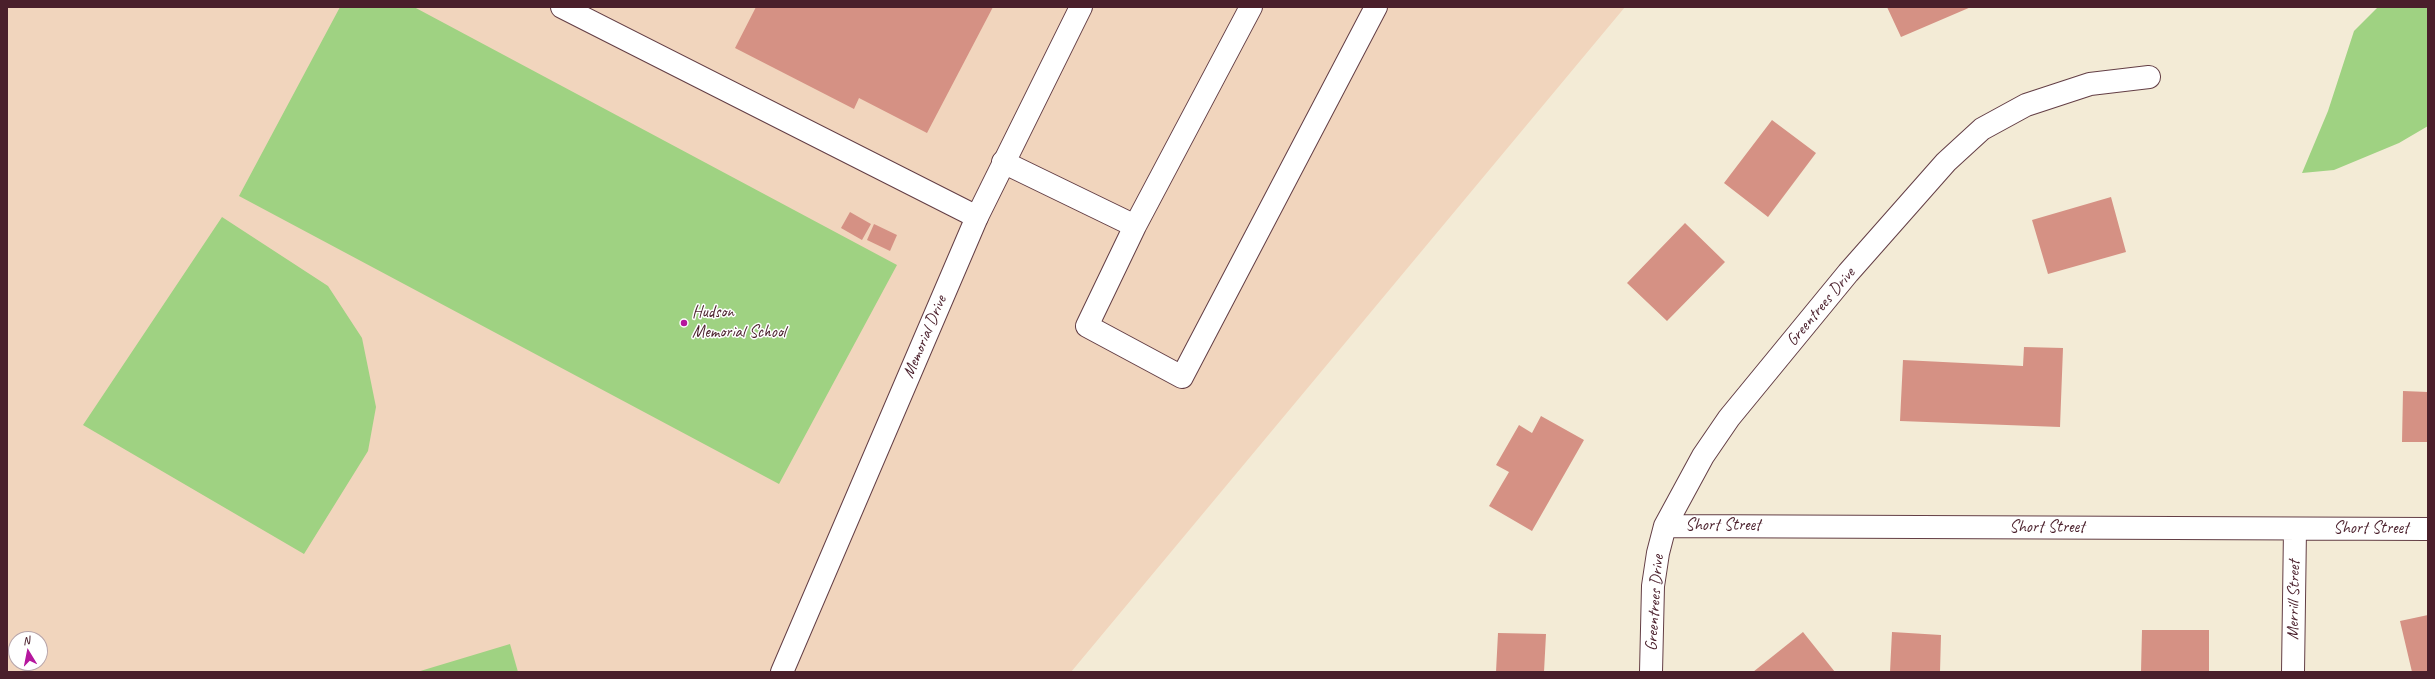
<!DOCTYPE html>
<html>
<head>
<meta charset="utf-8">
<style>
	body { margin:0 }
	#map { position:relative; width:2435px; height:679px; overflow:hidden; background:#f3ebd6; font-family:Caveat,sans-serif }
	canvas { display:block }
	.frame { position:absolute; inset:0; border:8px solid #4a1f2b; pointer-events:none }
	.north { position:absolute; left:8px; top:631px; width:40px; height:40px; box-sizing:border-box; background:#fff; border:1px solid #b7a5aa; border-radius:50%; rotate:350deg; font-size:11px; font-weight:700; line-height:16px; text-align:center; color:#4a1f2b }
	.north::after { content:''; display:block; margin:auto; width:14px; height:18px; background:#b5179e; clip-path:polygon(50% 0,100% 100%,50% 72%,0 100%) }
</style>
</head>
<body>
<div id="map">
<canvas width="2435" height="679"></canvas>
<div class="frame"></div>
<div class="north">N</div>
</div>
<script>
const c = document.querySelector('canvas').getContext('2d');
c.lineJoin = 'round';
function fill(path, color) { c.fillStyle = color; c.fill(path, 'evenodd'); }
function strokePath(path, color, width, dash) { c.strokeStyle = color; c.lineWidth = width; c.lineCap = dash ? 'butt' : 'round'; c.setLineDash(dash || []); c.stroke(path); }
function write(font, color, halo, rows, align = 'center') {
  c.font = font + ' Caveat,sans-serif'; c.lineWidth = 3; c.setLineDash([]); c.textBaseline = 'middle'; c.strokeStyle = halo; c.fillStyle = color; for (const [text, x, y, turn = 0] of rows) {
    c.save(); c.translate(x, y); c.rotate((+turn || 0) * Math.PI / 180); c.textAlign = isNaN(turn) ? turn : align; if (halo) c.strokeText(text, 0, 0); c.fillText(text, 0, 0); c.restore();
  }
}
fill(new Path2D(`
	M7,7H1625L1071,672H7ZM16,639H40V663H16Z`), '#f1d5bd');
fill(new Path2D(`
	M340,7H414L897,265L779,484L239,196Z
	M2378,7H2428V126L2399,143L2334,170L2302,173L2328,111L2354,31Z
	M222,217L328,286L362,338L376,407L368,451L304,554L83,425Z
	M510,644L518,672H417Z`), '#9fd282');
fill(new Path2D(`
	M756,7H993L927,133L859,98L854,109L735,48Z
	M1887,7H1971L1901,37Z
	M1772,120L1816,153L1768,217L1724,183Z
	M2111,197L2126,252L2048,274L2032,220Z
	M850,212L871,224L862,240L841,228Z
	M1685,223L1725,262L1667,321L1627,283Z
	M874,224L897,235L890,251L867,240Z
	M2024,347L2063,348L2060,427L1900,421L1903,360L2023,366Z
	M2403,391L2428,392V442H2402Z
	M1541,416L1584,440L1532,531L1489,506L1509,472L1496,465L1519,425L1532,433Z
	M2428,615V672H2412L2400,621Z
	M2142,630H2209V672H2141Z
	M1803,632L1835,672H1753Z
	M1892,632L1941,635L1940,672H1890Z
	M1498,633L1546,634L1544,672H1496Z`), '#d59184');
const lane = new Path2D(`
	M562,7L977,217
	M1003,162L1135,226L1087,326L1182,377L1376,7
	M1135,226L1251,7`);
const street = new Path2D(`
	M1665,526L2428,529
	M782,672L977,217L1081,7
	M1651,672L1653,586L1658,553L1665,526L1703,456L1729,418L1848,273L1946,162L1982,129L2026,105L2090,84L2149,77
	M2293,672L2295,529`);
strokePath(lane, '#633e45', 24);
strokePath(street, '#633e45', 24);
strokePath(lane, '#fff', 22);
strokePath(street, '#fff', 22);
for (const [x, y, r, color] of [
	[684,323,4,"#b5179e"]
]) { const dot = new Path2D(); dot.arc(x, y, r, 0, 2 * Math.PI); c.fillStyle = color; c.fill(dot); strokePath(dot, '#fff', 1.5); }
write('17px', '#4a1f2b', '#fff', [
	["Greentrees Drive",1821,307,-50],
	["Memorial Drive",925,337,-67],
	["Short Street",1723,526],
	["Short Street",2047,528],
	["Short Street",2371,529],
	["Merrill Street",2294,600,-89],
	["Greentrees Drive",1655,603,-86]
]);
write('17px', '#4a1f2b', '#fff', [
	["Hudson",692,313],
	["Memorial School",692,333]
], 'left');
</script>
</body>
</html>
